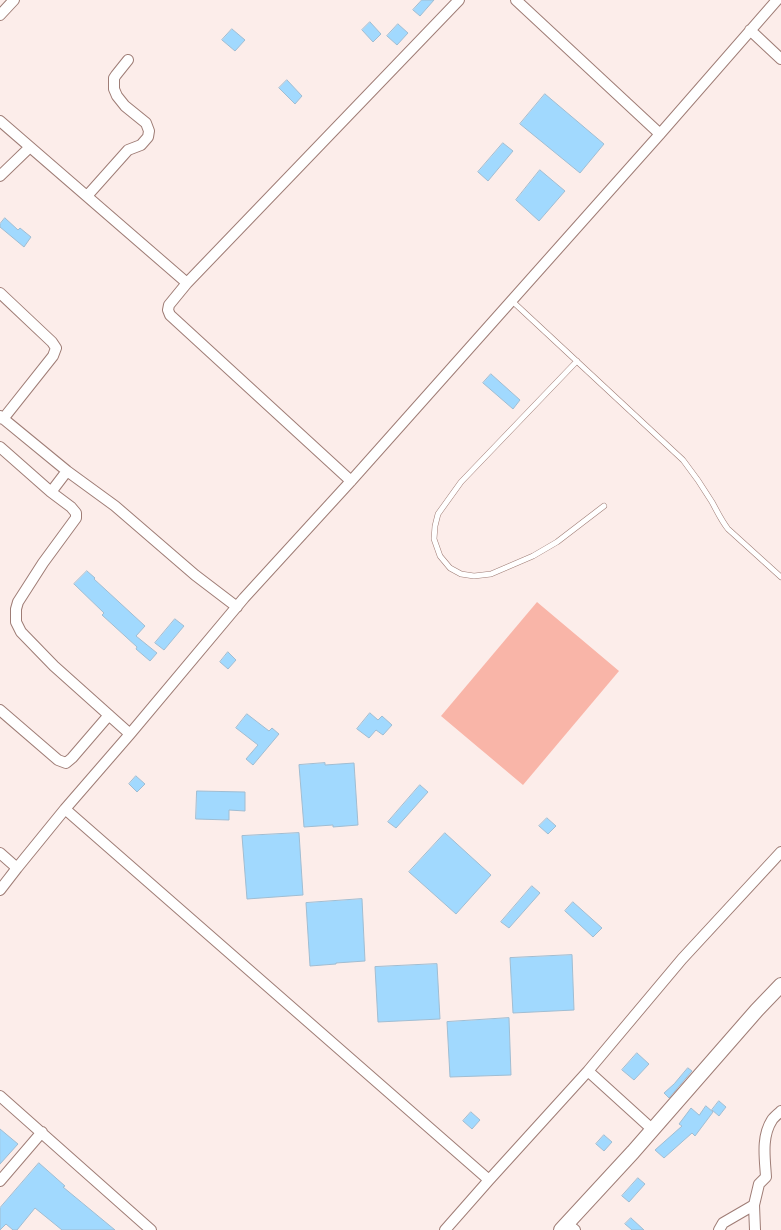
<!DOCTYPE html>
<html>
<head>
<meta charset="utf-8">
<style>
	body { margin:0 }
	canvas { display:block; background:#fcedea }
</style>
</head>
<body>
<canvas width="781" height="1230"></canvas>
<script>
const c = document.querySelector('canvas').getContext('2d');
c.lineJoin = 'round';
function fill(path, color) { c.fillStyle = color; c.fill(path, 'evenodd'); }
function strokePath(path, color, width, dash) { c.strokeStyle = color; c.lineWidth = width; c.lineCap = dash ? 'butt' : 'round'; c.setLineDash(dash || []); c.stroke(path); }
fill(new Path2D(`
	M537,602L619,671L523,785L441,716Z`), '#f9b5a8');
const building = new Path2D(`
	M422,0H434L420,16L413,10Z
	M370,22L381,34L373,42L362,30Z
	M398,24L408,33L397,45L387,36Z
	M232,29L245,40L235,51L222,40Z
	M287,80L302,96L295,104L279,88Z
	M545,94L604,144L580,173L520,124Z
	M503,143L513,151L488,181L478,172Z
	M540,170L565,191L539,221L516,200Z
	M5,218L18,230L20,228L31,237L24,247L0,227V224Z
	M491,374L520,400L513,409L483,383Z
	M87,571L95,578L94,579L145,626L136,636L157,653L150,661L136,649L137,647L102,615L104,613L74,584Z
	M175,619L184,626L164,650L155,643Z
	M228,652L236,660L228,669L220,662Z
	M370,713L378,720L382,716L392,725L383,735L376,730L369,738L357,729Z
	M247,714L269,731L272,728L279,734L253,765L246,759L258,745L236,728Z
	M325,763V765L354,763L358,825L333,827V825L304,827L299,765Z
	M136,776L145,784L137,792L129,784Z
	M420,785L428,792L396,828L388,822Z
	M197,791L245,792V811L229,810V820L196,819Z
	M547,818L556,826L548,834L539,826Z
	M299,833L303,895L247,899L242,836Z
	M445,833L491,875L456,914L409,872Z
	M532,886L540,893L509,928L501,922Z
	M362,899L365,961L336,963V964L310,966L306,903Z
	M573,902L602,928L593,937L565,911Z
	M572,955L574,1010L513,1013L510,958Z
	M437,964L440,1019L378,1022L375,967Z
	M509,1018L511,1075L450,1077L447,1022Z
	M637,1053L649,1064L634,1080L622,1070Z
	M688,1068L692,1071L669,1098L664,1093L674,1084Z
	M719,1101L726,1107L719,1116L712,1110Z
	M706,1106L713,1112L695,1136L692,1133L664,1158L655,1150L682,1126L679,1124L691,1108L699,1115Z
	M471,1112L480,1120L472,1129L463,1121Z
	M0,1129L18,1144L0,1164Z
	M604,1135L612,1142L604,1151L596,1144Z
	M39,1163L65,1186L63,1187L115,1230H62L35,1208L17,1230H13L6,1224L0,1230V1208Z
	M638,1178L645,1184L629,1202L622,1196Z
	M631,1218L644,1230H632L625,1224Z`);
fill(building, '#a1d9fe');
strokePath(building, '#a0bdd2', 1);
const lane = new Path2D(`
	M511,300L683,460C694,474 703,487 712,502C717,511 721,520 728,529L781,577
	M577,361L461,482L438,514L435,526L434,539L440,556L450,568L461,574L474,576L491,574L533,556L557,542L604,506`);
const street = new Path2D(`
	M516,0L660,134
	M0,15L14,0
	M750,30L781,59
	M0,121L187,283
	M0,176L30,147
	M87,196L128,150L141,145L148,137L149,131L146,123L125,106L117,96L114,89V78L116,75L128,60
	M0,293L52,342L56,348L53,356L3,419L0,418
	M0,416L67,471L115,506L195,575L237,607
	M0,447L51,492L71,507L76,513V518L43,563L18,602L16,609V622L21,632L54,666L130,734
	M351,481L170,315L168,310L169,305L187,283L459,0
	M51,492L67,471
	M0,710L58,760L66,763L72,758L109,715
	M65,809L489,1180
	M0,853L17,868L65,809L130,734L244,598L351,481L660,134L777,0
	M0,890L17,868
	M588,1071L653,1130
	M0,1096L151,1230
	M0,1181L42,1132
	M566,1223L575,1230
	M445,1230L489,1180L588,1071L682,959L781,852
	M719,1230L723,1223L754,1205
	M755,1230L754,1205L759,1184L766,1177C765,1159 761,1137 772,1120C774,1117 778,1114 781,1111`);
const secondary = new Path2D(`
	M561,1230L633,1152L757,1010L781,985`);
strokePath(lane, '#9f7d76', 6);
strokePath(street, '#9f7d76', 12);
strokePath(secondary, '#9f7d76', 16);
strokePath(lane, '#fff', 5);
strokePath(street, '#fff', 10);
strokePath(secondary, '#fff', 14);
</script>
</body>
</html>
